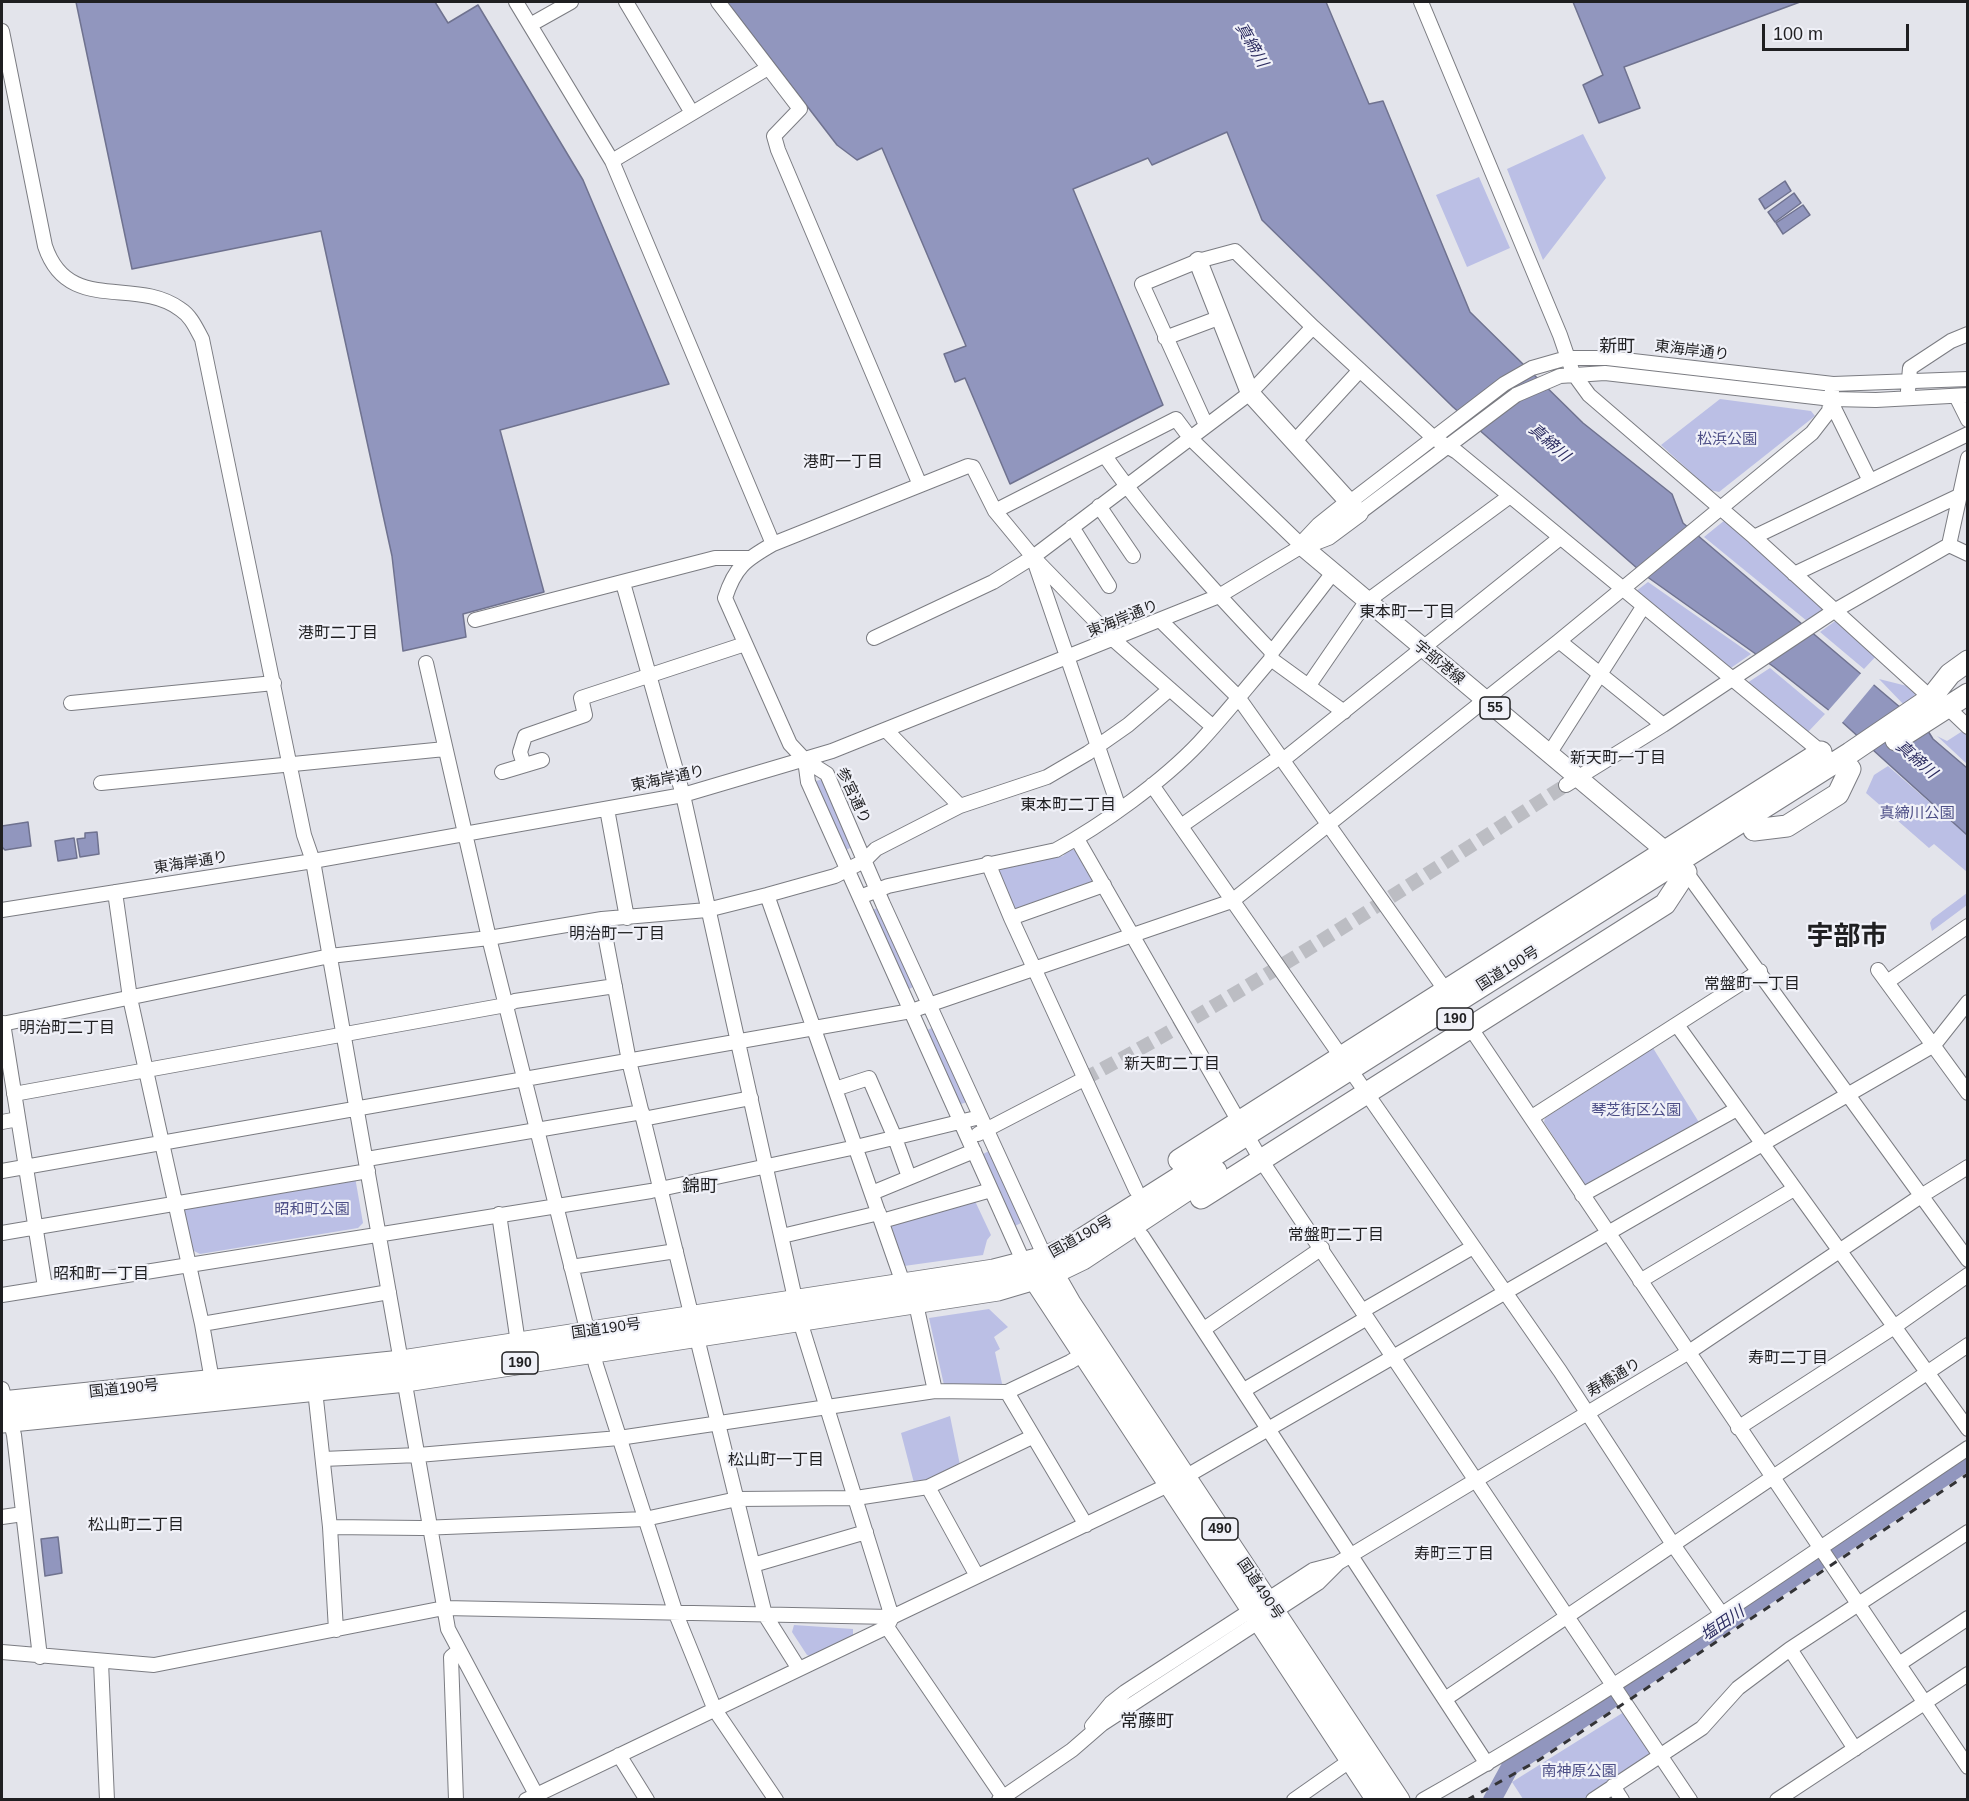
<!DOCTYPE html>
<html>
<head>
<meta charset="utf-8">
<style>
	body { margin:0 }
	#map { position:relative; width:1969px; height:1801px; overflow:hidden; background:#e3e4eb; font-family:Helvetica,sans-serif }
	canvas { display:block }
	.frame { position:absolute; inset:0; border:3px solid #1f1f21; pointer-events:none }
	.scale { position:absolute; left:1762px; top:24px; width:147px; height:27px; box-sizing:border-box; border:3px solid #1f1f21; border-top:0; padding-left:8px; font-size:18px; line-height:21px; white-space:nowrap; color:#1f1f21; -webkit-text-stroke:4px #f0f1f8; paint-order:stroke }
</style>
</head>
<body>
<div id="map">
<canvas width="1969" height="1801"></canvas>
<div class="frame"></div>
<div class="scale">100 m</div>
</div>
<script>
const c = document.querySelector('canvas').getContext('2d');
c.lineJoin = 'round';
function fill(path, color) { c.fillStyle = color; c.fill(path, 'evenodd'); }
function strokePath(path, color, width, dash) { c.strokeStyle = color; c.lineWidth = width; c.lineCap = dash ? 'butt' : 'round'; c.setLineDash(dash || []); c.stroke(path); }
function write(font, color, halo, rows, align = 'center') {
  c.font = font + ' Helvetica,"Noto Sans JP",sans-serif'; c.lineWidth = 4.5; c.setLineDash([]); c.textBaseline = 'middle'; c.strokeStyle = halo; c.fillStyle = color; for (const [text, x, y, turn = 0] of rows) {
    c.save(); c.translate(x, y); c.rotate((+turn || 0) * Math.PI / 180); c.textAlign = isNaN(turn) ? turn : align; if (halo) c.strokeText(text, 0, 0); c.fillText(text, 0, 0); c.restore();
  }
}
fill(new Path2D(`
	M1583,134L1606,178L1543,260L1507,169Z
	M1479,177L1510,248L1467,267L1436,195Z
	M1720,399L1811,411L1815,416L1719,492L1710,490L1661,445Z
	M1725,520L1823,609L1807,621L1704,537Z
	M1648,582L1751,654L1728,670L1635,592Z
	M1838,619L1878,654L1864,669L1820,632Z
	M1770,668L1825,714L1808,732L1747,683Z
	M1879,679L1911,687L1916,693L1906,707Z
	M1961,732L1967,733V764L1937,736L1947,741Z
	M1888,766L1967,835V872L1934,844L1929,848L1866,793L1874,775Z
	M823,779L852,847L846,850L816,781Z
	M1069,849L1075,850L1096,883L1017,912L999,873L1001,868L1063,856Z
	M1967,893V905L1932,931L1930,923L1932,919Z
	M880,907L915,986L907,990L872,910Z
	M934,1027L967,1102L958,1105L925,1031Z
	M1653,1048L1700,1124L1586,1186L1544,1122L1545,1118Z
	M989,1151L1021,1223L1013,1227L981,1155Z
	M355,1177L363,1223L358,1228L200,1254L192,1250L184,1210L185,1206Z
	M975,1201L991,1235L987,1240L983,1255L904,1266L891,1226L894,1220Z
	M989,1309L1008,1327L994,1337L1000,1349L995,1352L1003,1388L944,1385L929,1318Z
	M950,1416L960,1465L930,1480L914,1483L901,1433Z
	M794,1625L853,1629V1638L812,1657L807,1655L792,1632Z
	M1624,1712L1653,1755L1588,1799H1523L1512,1782Z`), '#bbbfe5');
const water = new Path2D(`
	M76,2H435L448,23L478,5L583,180L669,384L500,430L544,592L463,614L466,637L403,651L392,556L321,231L132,269Z
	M727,2H1326L1369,104L1383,101L1470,312L1583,423L1672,494L1683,523L1928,731L1933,739L1967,768V835L1831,712L1774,667L1646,576L1453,407L1262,220L1227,132L1152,165L1148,158L1073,189L1163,405L1010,484L965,378L955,382L944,354L966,346L882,148L857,160L837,145Z
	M1573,2H1800L1624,67L1640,108L1599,123L1583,85L1603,75Z
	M1785,181L1791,191L1765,209L1759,199Z
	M1794,193L1801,203L1775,222L1768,212Z
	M1803,205L1810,215L1783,234L1776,223Z
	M28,822L31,846L5,850L2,847V826Z
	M97,832L99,854L80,857L77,839L85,838V833Z
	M74,838L77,858L58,861L55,841Z
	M58,1537L62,1573L45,1576L41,1539Z`);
fill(water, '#9196be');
strokePath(water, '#6f728f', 1.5);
fill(new Path2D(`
	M1863,671L1876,682L1841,724L1827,712Z`), '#e3e4eb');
strokePath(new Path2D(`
	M1492,1800L1510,1767L1968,1461`), '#9196be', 18);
strokePath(new Path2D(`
	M1084,1079C1250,991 1407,886 1566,785`), '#bcbdc3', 14, [14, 7]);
const minor = new Path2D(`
	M516,2L612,161L773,544
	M626,2L692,113
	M718,2L800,109L774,136L778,150L920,485
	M1421,2L1560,335L1573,373L1589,395L1754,537L1931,698
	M530,25L571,2
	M2,31L45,246C68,315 135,276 180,309C191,316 196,328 202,339L304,835L313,861L448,1629L539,1800
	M612,161L768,68
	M1165,338L1221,317
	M1908,391L1910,368L1951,341L1968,334
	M1956,396L1968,420
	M1831,402L1870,481
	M1206,425L1142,284L1198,261L1235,251L1313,327
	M1294,442L1360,370
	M1105,456C1154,526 1213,590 1272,652
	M1350,502L1504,384L1532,368L1567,358H1607L1833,384L1968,379
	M1099,506L1133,556
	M1359,513L1516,395L1560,376L1605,373L1832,399L1876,400L1968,395
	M1072,527L1109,586
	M1754,537L1968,434
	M1949,545L1968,554
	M1034,560L1119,808
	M1794,574L1963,494
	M475,620L715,558H748
	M1161,621L1238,697L1439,981L1968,1767
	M874,638L993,582L1033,557L1250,393L1313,327L1435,439L1457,452L1826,756
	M1559,641L1663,725
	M1271,659L1344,712
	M426,663L489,938L596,1365L676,1614L715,1710L776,1800
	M1309,685L1366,602L1510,496
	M71,703L274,683
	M1948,708L1968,727
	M886,730L960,806
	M1549,754L1643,607
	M805,760L808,782L1024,1263
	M1283,760L1560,538
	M524,765L520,752L525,736L585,715L581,698L745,644
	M502,772L542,760
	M101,783L445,749
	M1152,785L1560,1371L1674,1546L1721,1613
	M1566,785L1663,725L1834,611L1949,545L1968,458
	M607,809L627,918
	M1181,826L1280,757
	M1077,839L1261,1160L1690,1800
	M988,863L1011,918L1136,1190
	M1686,872L1968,1260
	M115,892L130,998L202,1324L213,1386
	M767,895L903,1283
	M860,897L888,886L1056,850C1102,825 1163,781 1199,743C1224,716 1247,687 1271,659L1272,652L1332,574
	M2,910L313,861L683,795L832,751L1219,596L1302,546L1191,439L1176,419L995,511
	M1011,918L1104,885
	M602,919L629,1061L765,1615L799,1669
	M1878,970L1968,1093
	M1887,982L1968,926
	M3,1023L45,1287
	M2,1024L330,956L489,938L602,919L707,910L767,895L835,876L864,861L876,849L960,806L1047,777L1088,753L1128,725L1170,689
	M1677,1025L1968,1429
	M835,1089L869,1078L895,1138L909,1177
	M14,1094L506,1005L515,1001L615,986
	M1532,1117L1760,971
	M643,1119L751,1098
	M2,1122L18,1119
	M978,1134L1084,1079
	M367,1159L642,1112
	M2,1171L911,1011L1232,901L1559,641L1812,433L1829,411L1833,384
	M872,1193L974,1151
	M1582,1195L1737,1109
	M499,1214L518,1343
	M882,1221L991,1190
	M2,1233L368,1171
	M782,1236L879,1213
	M1142,1236L1487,1764
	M1045,1257L883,904L827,774L805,760L790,744L725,598C735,567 745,560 773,544L968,466L973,467L995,511L1033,557L1114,640L1212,726
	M571,1267L676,1251
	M1640,1281L1794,1189
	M2,1295L651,1191L856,1147L980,1117
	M916,1304L935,1391
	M1362,1311L1473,1247
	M202,1324L389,1292
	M1204,1329L1322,1248
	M2,1389L14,1435L40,1657
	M315,1390L330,1527L336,1630
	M1244,1390L1367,1318
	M1007,1392L1086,1525
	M1738,1428L1894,1327L1968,1275
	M323,1459L418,1455L619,1438L935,1391L1007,1392L1070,1362L1083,1354
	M928,1487L977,1576
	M2,1517L23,1514
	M330,1527L421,1528L645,1519L737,1499L856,1498L928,1487L1032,1437
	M753,1565L866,1532
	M887,1627L1005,1800
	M1790,1649L1855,1749
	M2,1652L154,1665L444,1608L892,1617L1185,1477L1934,1045L1968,1002
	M101,1662L107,1800
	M1899,1664L1968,1618
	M1445,1699L1968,1345
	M1092,1726L1111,1703L1125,1692L1313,1570L1336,1564
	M619,1755L647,1800
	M1613,1786L1622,1800
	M456,1800L451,1657L458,1651
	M526,1800L887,1627L892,1617L800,1321L683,795L623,583
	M999,1800L1072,1750L1102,1724L1318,1583L1338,1563L1689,1352L1921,1196L1968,1167
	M1294,1800L1351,1760
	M1423,1800C1612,1694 1788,1569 1968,1448
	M1593,1800L1702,1728L1738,1688L1790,1649L1968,1532
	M1777,1800L1968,1674`);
const major = new Path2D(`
	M1198,261L1250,393L1359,513L1328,536L1302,546
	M1305,542L1320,526L1350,502
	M1302,546L1675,859`);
const highway = new Path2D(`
	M1896,740L1968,694
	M1754,830L1787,826L1838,794L1850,769
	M1179,1160L1821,752
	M1201,1198L1665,904L1686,872
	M1047,1263L1070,1303L1399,1800
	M1027,1268L1377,1800
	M2,1402L402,1361L994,1270L1045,1257L1074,1244L1850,753L1931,698L1950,674L1968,661
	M2,1422L406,1381L998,1290L1052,1274L1083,1259L1216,1171`);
strokePath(minor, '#7b7c82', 16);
strokePath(major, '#7b7c82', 20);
strokePath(highway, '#7b7c82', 23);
strokePath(minor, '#fff', 14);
strokePath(major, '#fff', 18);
strokePath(highway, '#fff', 21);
strokePath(new Path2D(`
	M1467,1800L1539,1760L1968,1474`), '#333336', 3, [8, 8]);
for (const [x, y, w] of [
	[1495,708,30],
	[1455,1019,36],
	[520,1363,36],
	[1220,1529,36]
]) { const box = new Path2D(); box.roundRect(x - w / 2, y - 11, w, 22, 4.5); c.fillStyle = '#f0f1f8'; c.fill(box); strokePath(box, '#1f1f21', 1.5); }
write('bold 14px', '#1f1f21', null, [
	["55",1495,708],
	["190",1455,1019],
	["190",520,1363],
	["490",1220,1529]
]);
write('15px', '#1f1f21', '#f0f1f8', [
	["東海岸通り",1692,351,7],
	["東海岸通り",1123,619,-22],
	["宇部港線",1439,663,39],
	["東海岸通り",668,779,-12],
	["参宮通り",853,796,65],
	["東海岸通り",191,863,-9],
	["国道190号",1508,969,-32],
	["国道190号",1081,1237,-29],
	["国道190号",606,1329,-8],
	["寿橋通り",1614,1378,-31],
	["国道190号",124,1389,-6],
	["国道490号",1260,1589,56]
]);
write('15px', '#4d4f87', '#f0f1f8', [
	["松浜公園",1727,440],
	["真締川公園",1917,814],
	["琴芝街区公園",1636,1111],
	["昭和町公園",312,1210],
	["南神原公園",1579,1772]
]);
write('italic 16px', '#2d2d61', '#f0f1f8', [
	["真締川",1251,45,60],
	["真締川",1549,443,41],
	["真締川",1916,760,41],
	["塩田川",1723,1624,-34]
]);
write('16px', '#1f1f21', '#f0f1f8', [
	["港町一丁目",843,463],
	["東本町一丁目",1407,613],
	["港町二丁目",338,634],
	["新天町一丁目",1618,759],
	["東本町二丁目",1068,806],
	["明治町一丁目",617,935],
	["常盤町一丁目",1752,985],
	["明治町二丁目",67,1029],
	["新天町二丁目",1172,1065],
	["常盤町二丁目",1336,1236],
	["昭和町一丁目",101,1275],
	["寿町二丁目",1788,1359],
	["松山町一丁目",776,1461],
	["松山町二丁目",136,1526],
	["寿町三丁目",1454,1555]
]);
write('18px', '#1f1f21', '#f0f1f8', [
	["新町",1617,347],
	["錦町",700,1187],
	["常藤町",1147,1722]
]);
write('bold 27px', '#1f1f21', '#f0f1f8', [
	["宇部市",1847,938]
]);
</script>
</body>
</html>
